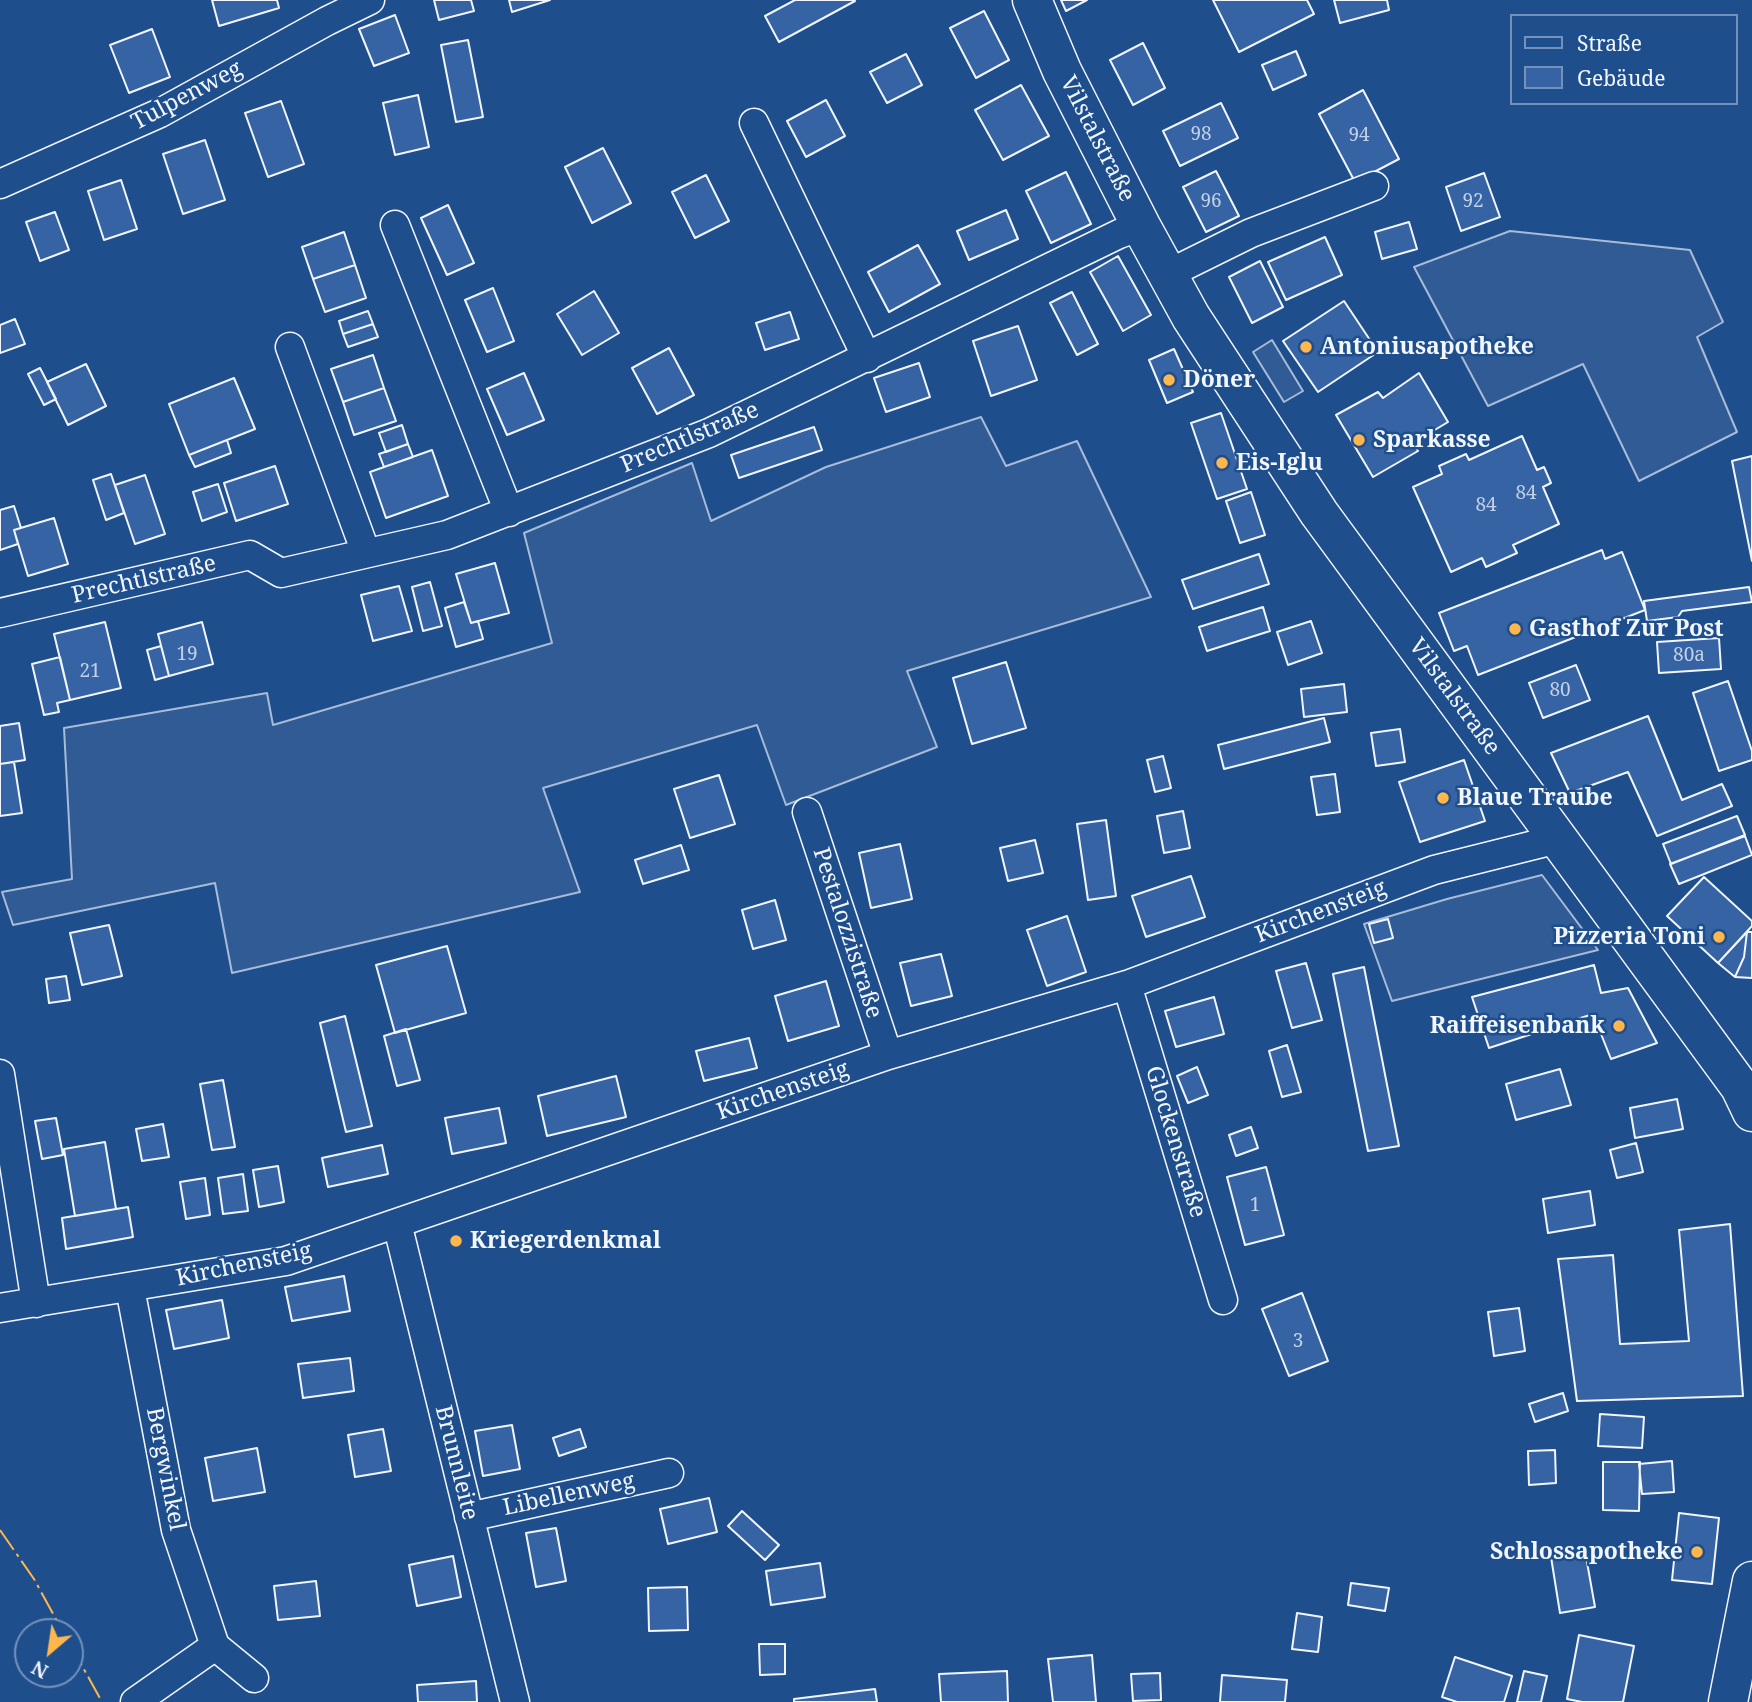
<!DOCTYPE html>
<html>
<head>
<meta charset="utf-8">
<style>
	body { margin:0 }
	#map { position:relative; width:1752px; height:1702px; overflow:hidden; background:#1f4e8c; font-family:"Noto Serif",serif }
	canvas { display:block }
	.legend { position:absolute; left:1510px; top:14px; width:228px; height:91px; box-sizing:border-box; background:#1f4e8c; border:2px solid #7391ba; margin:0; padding:9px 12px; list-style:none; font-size:21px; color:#f2f6ff }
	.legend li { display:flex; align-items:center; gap:14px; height:35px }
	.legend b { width:35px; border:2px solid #7391ba }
	.north { position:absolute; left:14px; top:1618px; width:70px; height:70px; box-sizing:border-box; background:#1f4e8c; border:2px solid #7391ba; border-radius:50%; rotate:209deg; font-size:19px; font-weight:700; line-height:28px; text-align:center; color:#f2f6ff }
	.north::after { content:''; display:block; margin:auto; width:24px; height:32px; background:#ffb74d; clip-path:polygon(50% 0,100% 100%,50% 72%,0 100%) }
</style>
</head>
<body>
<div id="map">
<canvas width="1752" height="1702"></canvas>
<ul class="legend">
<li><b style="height:9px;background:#1f4e8c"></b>Straße</li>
<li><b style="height:19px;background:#3563a3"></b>Gebäude</li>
</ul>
<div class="north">N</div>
</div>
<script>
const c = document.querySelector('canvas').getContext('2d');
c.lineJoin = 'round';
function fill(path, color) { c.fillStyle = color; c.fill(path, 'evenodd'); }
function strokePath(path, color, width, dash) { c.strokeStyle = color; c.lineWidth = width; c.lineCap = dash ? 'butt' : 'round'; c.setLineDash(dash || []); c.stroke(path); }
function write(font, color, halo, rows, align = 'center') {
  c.font = font + ' "Noto Serif",serif'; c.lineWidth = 5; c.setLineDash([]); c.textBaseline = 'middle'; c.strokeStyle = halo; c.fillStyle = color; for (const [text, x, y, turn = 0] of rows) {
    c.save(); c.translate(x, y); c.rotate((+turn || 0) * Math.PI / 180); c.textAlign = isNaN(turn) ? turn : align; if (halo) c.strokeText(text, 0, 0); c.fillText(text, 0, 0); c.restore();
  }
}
const built = new Path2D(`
	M1510,231L1690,250L1723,322L1697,337L1737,432L1639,481L1583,364L1488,406L1414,267Z
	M1272,340L1303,391L1284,402L1253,352Z
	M981,417L1006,466L1077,441L1151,597L907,671L937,747L786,805L757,725L543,788L580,892L232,973L215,883L13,925L2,892L72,879L64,728L267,693L273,725L552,643L524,533L692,463L711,521L826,467Z
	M1542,875L1598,950L1392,1001L1364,924L1447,899Z`);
fill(built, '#305b95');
strokePath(built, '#a8bbd7', 2);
const building = new Path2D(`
	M212,0H277L279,8L219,26Z
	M434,0H471L474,11L439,20Z
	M509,0H550L512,12Z
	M795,0H854L855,1L779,42L765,16Z
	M1061,0H1087L1066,11Z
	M1213,0H1307L1314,14L1239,52Z
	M1334,0H1387L1389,10L1340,23Z
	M984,11L1009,60L976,78L950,28Z
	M395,15L409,53L374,66L359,29Z
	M152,29L170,77L129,93L110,45Z
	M468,40L483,117L456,122L441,45Z
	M1143,43L1165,88L1133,105L1110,60Z
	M1296,51L1306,75L1273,90L1262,65Z
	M906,54L922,85L887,103L870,72Z
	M1021,85L1049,136L1003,160L975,110Z
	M1363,90L1399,159L1355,182L1319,114Z
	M418,95L429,147L395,155L383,103Z
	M826,100L845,136L806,157L787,121Z
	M281,101L304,164L268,177L245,113Z
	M1221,103L1238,138L1180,166L1163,131Z
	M205,140L225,200L183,214L163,154Z
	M603,148L631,203L592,223L565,167Z
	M1216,171L1239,216L1206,232L1183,187Z
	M1066,172L1091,224L1051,243L1026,191Z
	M1484,173L1500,217L1461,231L1446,187Z
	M706,175L729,221L695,238L672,192Z
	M121,180L137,229L104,240L88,191Z
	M448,205L474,263L447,275L421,218Z
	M1006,210L1018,239L969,260L957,231Z
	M55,212L69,250L40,261L26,222Z
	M1409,222L1417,249L1382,259L1375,232Z
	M344,232L355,265L313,279L302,247Z
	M1325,237L1342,275L1286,300L1268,262Z
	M918,245L940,284L889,312L868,272Z
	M1118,256L1151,315L1123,331L1090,272Z
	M1260,261L1283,307L1252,323L1229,277Z
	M355,265L366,298L325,312L313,279Z
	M493,288L514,341L487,352L465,300Z
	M594,291L619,333L582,355L557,314Z
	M1072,292L1098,344L1077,355L1050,303Z
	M1344,301L1378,352L1318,392L1283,341Z
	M368,311L373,324L343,334L339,321Z
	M790,312L799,339L765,350L756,323Z
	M15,319L25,344L0,353V325Z
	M373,324L378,337L348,347L343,334Z
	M1018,326L1037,380L991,396L973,341Z
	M669,348L694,395L657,414L632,368Z
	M1174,349L1193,392L1167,403L1149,360Z
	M373,355L384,388L343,402L331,369Z
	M919,363L930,397L886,412L874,378Z
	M86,364L106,406L68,425L47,382Z
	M40,368L56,399L44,405L28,374Z
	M524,373L544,420L507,435L487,389Z
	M1419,373L1448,422L1413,443L1418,451L1373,477L1336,415L1378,392L1383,398Z
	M234,378L255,429L189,455L169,404Z
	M384,388L396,421L354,435L343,402Z
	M1221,413L1247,489L1217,499L1191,423Z
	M402,425L408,444L386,452L379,433Z
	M814,427L822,450L739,478L731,455Z
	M1522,436L1537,470L1544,467L1551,483L1543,487L1559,524L1513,545L1517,553L1486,567L1482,558L1451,572L1413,487L1442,474L1439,466L1466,454L1469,460Z
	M227,440L231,453L195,467L189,455Z
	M408,444L413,457L384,467L379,454Z
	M432,450L448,496L386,518L370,472Z
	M1752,456V561L1732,461Z
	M275,466L288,504L236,521L224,483Z
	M111,474L124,513L106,520L93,480Z
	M145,475L165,534L135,544L115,485Z
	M218,484L227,512L202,521L193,492Z
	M1251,492L1265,535L1240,543L1226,501Z
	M14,506L21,528L14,530L18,544L0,550V510Z
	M54,518L68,564L28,576L14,530Z
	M1602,550L1605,559L1622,552L1645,610L1478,675L1467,646L1454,651L1439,613Z
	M1259,554L1269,584L1193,609L1182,580Z
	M495,563L509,613L471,623L456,574Z
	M430,582L442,626L423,631L412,587Z
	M399,586L412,631L373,641L361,595Z
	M1749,587L1752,602L1682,611L1678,617L1647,621L1644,601Z
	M464,602L471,623L478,621L483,639L456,647L445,608Z
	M1263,607L1270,631L1207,651L1199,627Z
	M1311,621L1322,653L1288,665L1277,632Z
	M105,622L121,688L70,700L54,634Z
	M202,622L213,664L169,676L158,634Z
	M1719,638L1721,669L1659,673L1657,642Z
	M161,646L169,676L155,680L147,650Z
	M60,657L70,700L57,703L59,712L44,715L32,664Z
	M1006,662L1026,728L972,744L953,678Z
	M1576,665L1590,700L1543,718L1529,683Z
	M1728,681L1752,751V760L1719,771L1693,693Z
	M1344,684L1347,712L1304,717L1301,689Z
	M1648,716L1682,800L1722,784L1732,806L1657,836L1628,772L1570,793L1551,753Z
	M1324,718L1330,742L1224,769L1218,745Z
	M19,723L25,760L0,764V726Z
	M1400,729L1405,762L1376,766L1371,733Z
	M1163,756L1171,788L1155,792L1147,760Z
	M1464,760L1485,821L1420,842L1399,782Z
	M14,762L22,813L0,816V764Z
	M1335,774L1340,812L1317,815L1311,777Z
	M719,775L735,824L690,838L674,789Z
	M1183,811L1190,848L1164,853L1157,816Z
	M1737,816L1745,835L1671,864L1663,844Z
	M1106,820L1116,896L1088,900L1077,824Z
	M1745,836L1752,855L1679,884L1670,864Z
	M1035,840L1043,873L1008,881L1000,848Z
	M900,844L912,899L871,908L859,853Z
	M681,845L689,870L643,884L635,860Z
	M1191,876L1205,917L1146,937L1132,896Z
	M1704,877L1752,921V926L1718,963L1667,916Z
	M775,900L786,940L753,949L742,910Z
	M1067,916L1086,972L1047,986L1027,930Z
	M1388,919L1393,938L1374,943L1369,924Z
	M109,925L122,976L82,985L70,933Z
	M1747,932H1752V978L1735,977L1744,957Z
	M1747,932L1744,957L1735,977L1718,963Z
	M447,946L466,1013L395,1033L376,965Z
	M941,954L952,996L911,1006L900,963Z
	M1306,963L1322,1020L1292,1028L1276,971Z
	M1594,965L1601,993L1628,988L1657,1043L1611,1059L1593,1014L1489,1048L1472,997Z
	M1364,967L1399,1146L1368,1151L1333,974Z
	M66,976L70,1000L49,1003L46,979Z
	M826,981L839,1026L788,1041L775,996Z
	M1214,997L1224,1034L1176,1047L1165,1011Z
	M345,1016L372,1126L346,1132L320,1023Z
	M406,1029L420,1080L397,1086L384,1036Z
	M749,1038L757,1068L704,1081L696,1051Z
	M1287,1045L1301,1092L1282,1097L1269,1051Z
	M1197,1067L1208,1095L1188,1103L1177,1076Z
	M1560,1069L1571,1105L1516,1120L1506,1084Z
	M616,1076L626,1117L547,1136L538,1096Z
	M223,1080L235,1147L212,1150L200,1084Z
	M1677,1099L1683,1129L1635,1138L1630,1108Z
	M499,1108L506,1143L452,1154L445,1118Z
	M56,1118L63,1155L42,1159L35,1121Z
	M163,1124L169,1157L142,1161L136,1129Z
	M1251,1127L1258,1148L1236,1156L1229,1135Z
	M105,1142L116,1209L75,1216L64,1149Z
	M1636,1143L1643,1172L1617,1178L1610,1150Z
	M382,1145L388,1174L328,1187L322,1158Z
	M278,1166L284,1202L259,1207L253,1170Z
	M1266,1167L1284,1235L1245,1245L1227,1177Z
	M243,1174L248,1211L223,1214L218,1178Z
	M205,1178L210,1215L186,1219L180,1182Z
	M1590,1191L1595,1225L1548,1233L1543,1199Z
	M128,1207L133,1237L66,1249L62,1218Z
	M1730,1224L1743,1396L1577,1401L1558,1259L1613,1255L1620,1344L1689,1341L1679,1230Z
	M344,1276L350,1311L292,1321L285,1287Z
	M1302,1293L1328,1361L1289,1376L1262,1309Z
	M222,1300L229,1338L174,1349L166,1310Z
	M1519,1308L1525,1351L1494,1356L1488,1312Z
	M350,1358L354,1391L303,1398L298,1364Z
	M1563,1393L1568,1411L1535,1422L1529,1404Z
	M1600,1414L1644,1417L1642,1448L1598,1446Z
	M512,1425L520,1469L483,1476L475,1431Z
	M383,1429L391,1471L355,1477L348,1435Z
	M580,1429L586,1447L559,1456L553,1438Z
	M257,1448L265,1492L213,1501L205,1458Z
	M1555,1450L1556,1483L1529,1485L1528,1451Z
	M1672,1461L1674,1492L1642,1494L1639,1464Z
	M1603,1462H1640L1639,1511L1603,1510Z
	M709,1498L717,1532L668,1544L660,1509Z
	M742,1511L779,1545L765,1560L728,1526Z
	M1679,1513L1719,1518L1712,1584L1672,1580Z
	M556,1528L566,1581L536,1587L526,1533Z
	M1585,1551L1595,1607L1560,1613L1551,1557Z
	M453,1556L461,1597L417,1606L409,1565Z
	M820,1563L825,1597L771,1605L766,1571Z
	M316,1581L320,1616L278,1620L274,1586Z
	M1351,1583L1389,1588L1385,1611L1348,1605Z
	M687,1587L688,1630L649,1631L648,1588Z
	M1297,1613L1322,1617L1318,1652L1292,1649Z
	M1579,1635L1634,1646L1623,1702H1582L1567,1699Z
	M759,1644H785V1674L760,1675Z
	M1092,1655L1096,1702H1053L1048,1659Z
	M1455,1657L1512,1676L1504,1702H1457L1442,1697Z
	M1007,1671L1008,1702H941L939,1674Z
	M1524,1671L1547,1676L1541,1702H1517Z
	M1160,1673L1161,1700L1133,1701L1131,1674Z
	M1222,1675L1287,1680L1285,1702H1220Z
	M476,1681L477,1702H418L417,1685Z
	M875,1689L877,1702H794V1699Z`);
fill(building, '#3563a3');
strokePath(building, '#f2f6ff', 2);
const minor = new Path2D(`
	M754,123L867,358
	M0,184L160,113L327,21L370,0
	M395,225L509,512
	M1168,274L1251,233L1374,186
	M290,347L366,553
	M0,613L250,555L281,573L447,535L709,433L1119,234L1141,226
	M807,812L888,1055
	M1127,985L1223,1300
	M0,1074L36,1303
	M397,1223L515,1702
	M130,1288L176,1530L215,1646L254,1678
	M0,1308L286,1261L888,1055L1127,985L1434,870L1558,839
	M469,1517L669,1473
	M135,1702L215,1646`);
const secondary = new Path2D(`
	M1032,0L1062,71L1141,226L1191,317L1319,513L1740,1087L1752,1112
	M1728,1702L1752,1581`);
strokePath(minor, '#f2f6ff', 31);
strokePath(secondary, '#f2f6ff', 41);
strokePath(minor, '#1f4e8c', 28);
strokePath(secondary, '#1f4e8c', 38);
strokePath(new Path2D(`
	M0,1530L34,1579L63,1632
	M70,1644L102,1702`), '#ffb74d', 2, [24, 5, 3.5, 5]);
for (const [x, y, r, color] of [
	[1306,347,7,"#ffb74d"],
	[1169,380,7,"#ffb74d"],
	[1359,440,7,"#ffb74d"],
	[1222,463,7,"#ffb74d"],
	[1515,629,7,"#ffb74d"],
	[1443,798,7,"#ffb74d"],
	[1719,937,7,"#ffb74d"],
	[1619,1026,7,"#ffb74d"],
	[456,1241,7,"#ffb74d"],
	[1697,1552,7,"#ffb74d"]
]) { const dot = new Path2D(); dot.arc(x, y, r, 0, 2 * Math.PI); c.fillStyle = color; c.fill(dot); strokePath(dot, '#1f4e8c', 2.5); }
write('19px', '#c3d1e8', null, [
	["98",1201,135],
	["94",1359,136],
	["96",1211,202],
	["92",1473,202],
	["84",1526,494],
	["84",1486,506],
	["19",187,655],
	["80a",1689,656],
	["21",90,672],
	["80",1560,691],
	["1",1255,1206],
	["3",1298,1342]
]);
write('23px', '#f2f6ff', '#1f4e8c', [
	["Tulpenweg",187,96,-28],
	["Vilstalstraße",1097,139,63],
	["Prechtlstraße",690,438,-23],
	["Prechtlstraße",144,580,-13],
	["Vilstalstraße",1454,697,54],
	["Kirchensteig",1321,912,-21],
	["Pestalozzistraße",847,933,72],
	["Kirchensteig",783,1091,-19],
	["Glockenstraße",1175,1142,73],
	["Kirchensteig",244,1265,-12],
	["Brunnleite",456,1463,76],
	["Bergwinkel",165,1469,79],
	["Libellenweg",569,1495,-12]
]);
write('bold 23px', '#f2f6ff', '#1f4e8c', [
	["Antoniusapotheke",1320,347],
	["Döner",1183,380],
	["Sparkasse",1373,440],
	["Eis-Iglu",1236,463],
	["Gasthof Zur Post",1529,629],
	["Blaue Traube",1457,798],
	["Pizzeria Toni",1705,937,"right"],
	["Raiffeisenbank",1605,1026,"right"],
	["Kriegerdenkmal",470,1241],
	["Schlossapotheke",1683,1552,"right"]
], 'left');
</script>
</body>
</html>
